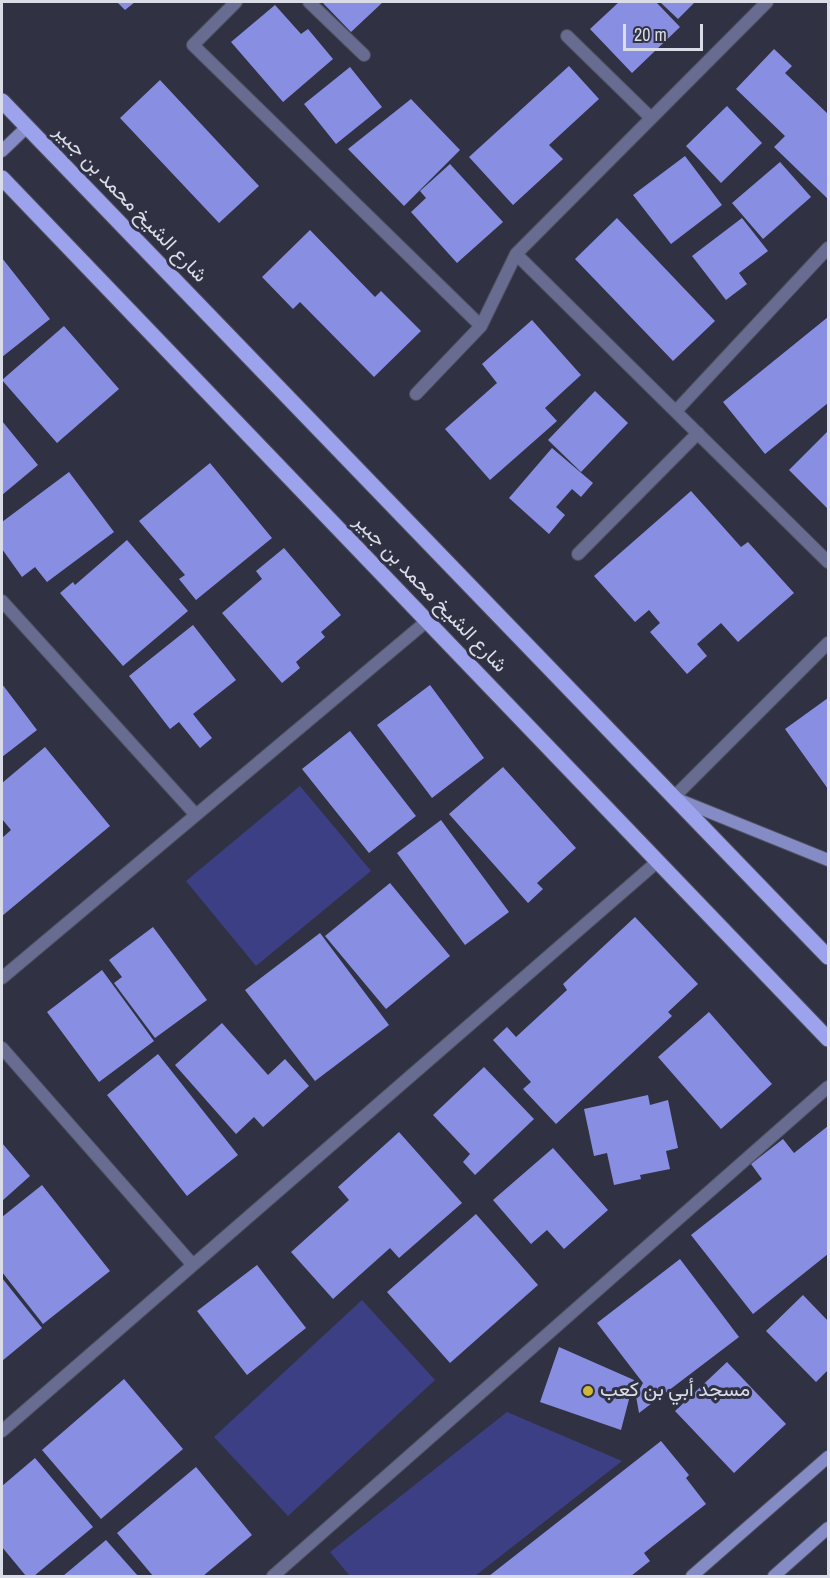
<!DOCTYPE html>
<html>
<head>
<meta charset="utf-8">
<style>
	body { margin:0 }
	#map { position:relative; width:830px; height:1578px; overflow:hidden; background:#303243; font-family:"Archivo Narrow",sans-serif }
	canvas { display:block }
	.frame { position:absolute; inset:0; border:3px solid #dadce7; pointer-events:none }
	.scale { position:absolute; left:623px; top:24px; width:80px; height:27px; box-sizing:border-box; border:3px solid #dadce7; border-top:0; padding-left:8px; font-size:18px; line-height:21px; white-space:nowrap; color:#dadce7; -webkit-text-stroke:4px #303243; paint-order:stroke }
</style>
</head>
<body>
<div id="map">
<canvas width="830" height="1578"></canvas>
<div class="frame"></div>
<div class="scale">20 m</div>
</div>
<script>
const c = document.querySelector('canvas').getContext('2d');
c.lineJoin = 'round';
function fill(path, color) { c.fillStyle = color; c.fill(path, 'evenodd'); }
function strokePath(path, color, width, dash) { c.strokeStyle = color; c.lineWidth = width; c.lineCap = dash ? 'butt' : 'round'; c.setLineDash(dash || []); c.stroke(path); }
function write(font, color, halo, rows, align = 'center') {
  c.font = font + ' "Archivo Narrow",Vazirmatn,sans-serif'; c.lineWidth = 6; c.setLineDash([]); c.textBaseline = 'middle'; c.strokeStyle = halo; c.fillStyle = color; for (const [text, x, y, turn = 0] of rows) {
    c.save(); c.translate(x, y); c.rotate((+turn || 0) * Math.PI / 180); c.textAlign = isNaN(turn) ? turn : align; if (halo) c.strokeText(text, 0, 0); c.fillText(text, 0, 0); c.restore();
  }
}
fill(new Path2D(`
	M300,786L371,871L256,966L186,881Z
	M362,1300L435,1380L288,1516L214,1437Z
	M507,1412L622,1461L475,1576H350L330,1552Z`), '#3d3f84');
fill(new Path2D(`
	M117,2H135L125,10Z
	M322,2H383L351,32Z
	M619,2H656L680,27L632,73L590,29Z
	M660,2H695L678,19Z
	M275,5L301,34L308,29L333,59L283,102L231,42Z
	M774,49L792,66L785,73L828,114V199L774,147L785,136L736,89Z
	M569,66L599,99L549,145L563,159L513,205L469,157Z
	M350,67L382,107L336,144L304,104Z
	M160,80L259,186L219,223L120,118Z
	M411,99L460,150L404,206L348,149Z
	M727,106L762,143L721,183L686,146Z
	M685,156L722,205L671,244L633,195Z
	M780,162L811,197L763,239L732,203Z
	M450,164L503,222L457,263L411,212L426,198L420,191Z
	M617,218L715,321L673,361L575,259Z
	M742,218L768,251L739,273L747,284L726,300L692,256Z
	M310,230L375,297L381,291L421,331L374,377L300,302L293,309L262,277Z
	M2,258L50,319L2,357Z
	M828,317V403L765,454L723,402Z
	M532,320L581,375L545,408L557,421L490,480L445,429L497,383L482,364Z
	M64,326L119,389L57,443L2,380Z
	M595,391L628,423L581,472L548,440Z
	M2,421L38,465L2,495Z
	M828,431V509L789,470Z
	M552,448L593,483L581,497L572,489L556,507L565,515L549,534L509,498Z
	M210,463L272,538L196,600L179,579L185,575L139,521Z
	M69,472L114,532L47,582L35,567L22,577L2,549V522Z
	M691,491L741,547L748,542L794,593L738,642L721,623L697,644L707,656L687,674L650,632L660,623L649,610L635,622L594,576Z
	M127,540L188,611L123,666L60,593L73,582L75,585Z
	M284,548L341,615L321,632L325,637L296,662L300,668L282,683L222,613L262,579L256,571Z
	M193,625L236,680L193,714L212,738L200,748L179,722L170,729L129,676Z
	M2,684L37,730L2,757Z
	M430,685L484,758L432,798L377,725Z
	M828,698V789L785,729Z
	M350,731L416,816L369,853L302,769Z
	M45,747L110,826L2,916V838L11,830L2,819V783Z
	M503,767L576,848L537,883L543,889L528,903L449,814Z
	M441,820L509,912L465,945L397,853Z
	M390,883L450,956L386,1009L325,936Z
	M635,917L698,984L668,1012L672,1016L556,1124L523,1089L531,1082L493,1040L507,1027L516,1037L567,990L563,984Z
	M153,927L207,1000L155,1038L114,983L122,977L109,960Z
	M320,933L389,1025L315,1081L245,990Z
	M102,970L154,1041L99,1082L47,1012Z
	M709,1012L772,1084L721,1129L658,1057Z
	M222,1023L268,1075L285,1059L309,1086L263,1127L254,1117L236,1134L175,1065Z
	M158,1054L238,1155L187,1196L107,1095Z
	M484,1067L534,1119L475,1175L463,1162L470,1154L433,1115Z
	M648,1095L650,1105L668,1100L678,1148L666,1151L670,1169L640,1175L641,1179L614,1185L607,1153L594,1156L584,1109Z
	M828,1126V1254L753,1314L691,1235L762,1179L751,1164L783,1139L794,1153Z
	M399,1132L462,1203L399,1258L390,1248L333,1299L291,1252L349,1200L338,1187Z
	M2,1143L30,1176L2,1201Z
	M553,1148L608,1210L564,1249L547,1230L531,1244L493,1200Z
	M42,1185L110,1271L43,1324L2,1272V1217Z
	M476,1214L538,1285L450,1363L387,1292Z
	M680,1259L739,1337L639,1413L636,1396L643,1383L597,1323Z
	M257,1265L306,1328L247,1375L197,1311Z
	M2,1278L42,1328L2,1361Z
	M803,1295L828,1321V1370L816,1382L766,1331Z
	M559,1347L634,1380L621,1430L540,1402Z
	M727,1362L786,1424L734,1473L675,1411Z
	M124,1379L183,1449L101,1519L42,1450Z
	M661,1441L689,1475L686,1478L706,1504L644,1553L650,1561L631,1576H489Z
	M35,1458L93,1527L34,1576H26L2,1547V1486Z
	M196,1467L252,1535L203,1576H153L117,1533Z
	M106,1540L138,1576H63Z`), '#888fe3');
const street = new Path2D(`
	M236,2L193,45L481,326
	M309,2L364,55
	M567,36L651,118
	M516,254L828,562
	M416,394L481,326L516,254L767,2
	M676,411L828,248
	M578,554L698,433
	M2,601L196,815
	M674,797L828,643
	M2,978L427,621
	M2,1048L193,1265
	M2,1431L657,862
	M273,1576L828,1087`);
const secondary = new Path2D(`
	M2,151L27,127
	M677,799L828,860
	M692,1576L828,1457
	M774,1576L828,1528`);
const primary = new Path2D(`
	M2,101L828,957
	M2,178L828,1039`);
strokePath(street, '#4f5161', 14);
strokePath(secondary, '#4f5161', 14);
strokePath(primary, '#4f5161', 17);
strokePath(street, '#686c90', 12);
strokePath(secondary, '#858bc4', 12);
strokePath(primary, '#9ca3ec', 15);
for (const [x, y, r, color] of [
	[588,1391,6,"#cfb837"]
]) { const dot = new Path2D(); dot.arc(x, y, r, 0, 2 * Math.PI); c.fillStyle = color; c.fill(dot); strokePath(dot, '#303243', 2); }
write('20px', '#dadce7', '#303243', [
	["شارع الشيخ محمد بن جبير",130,204,46],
	["شارع الشيخ محمد بن جبير",430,594,46]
]);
write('20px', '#dadce7', '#303243', [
	["مسجد أبي بن كعب",600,1391]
], 'left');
</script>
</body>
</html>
